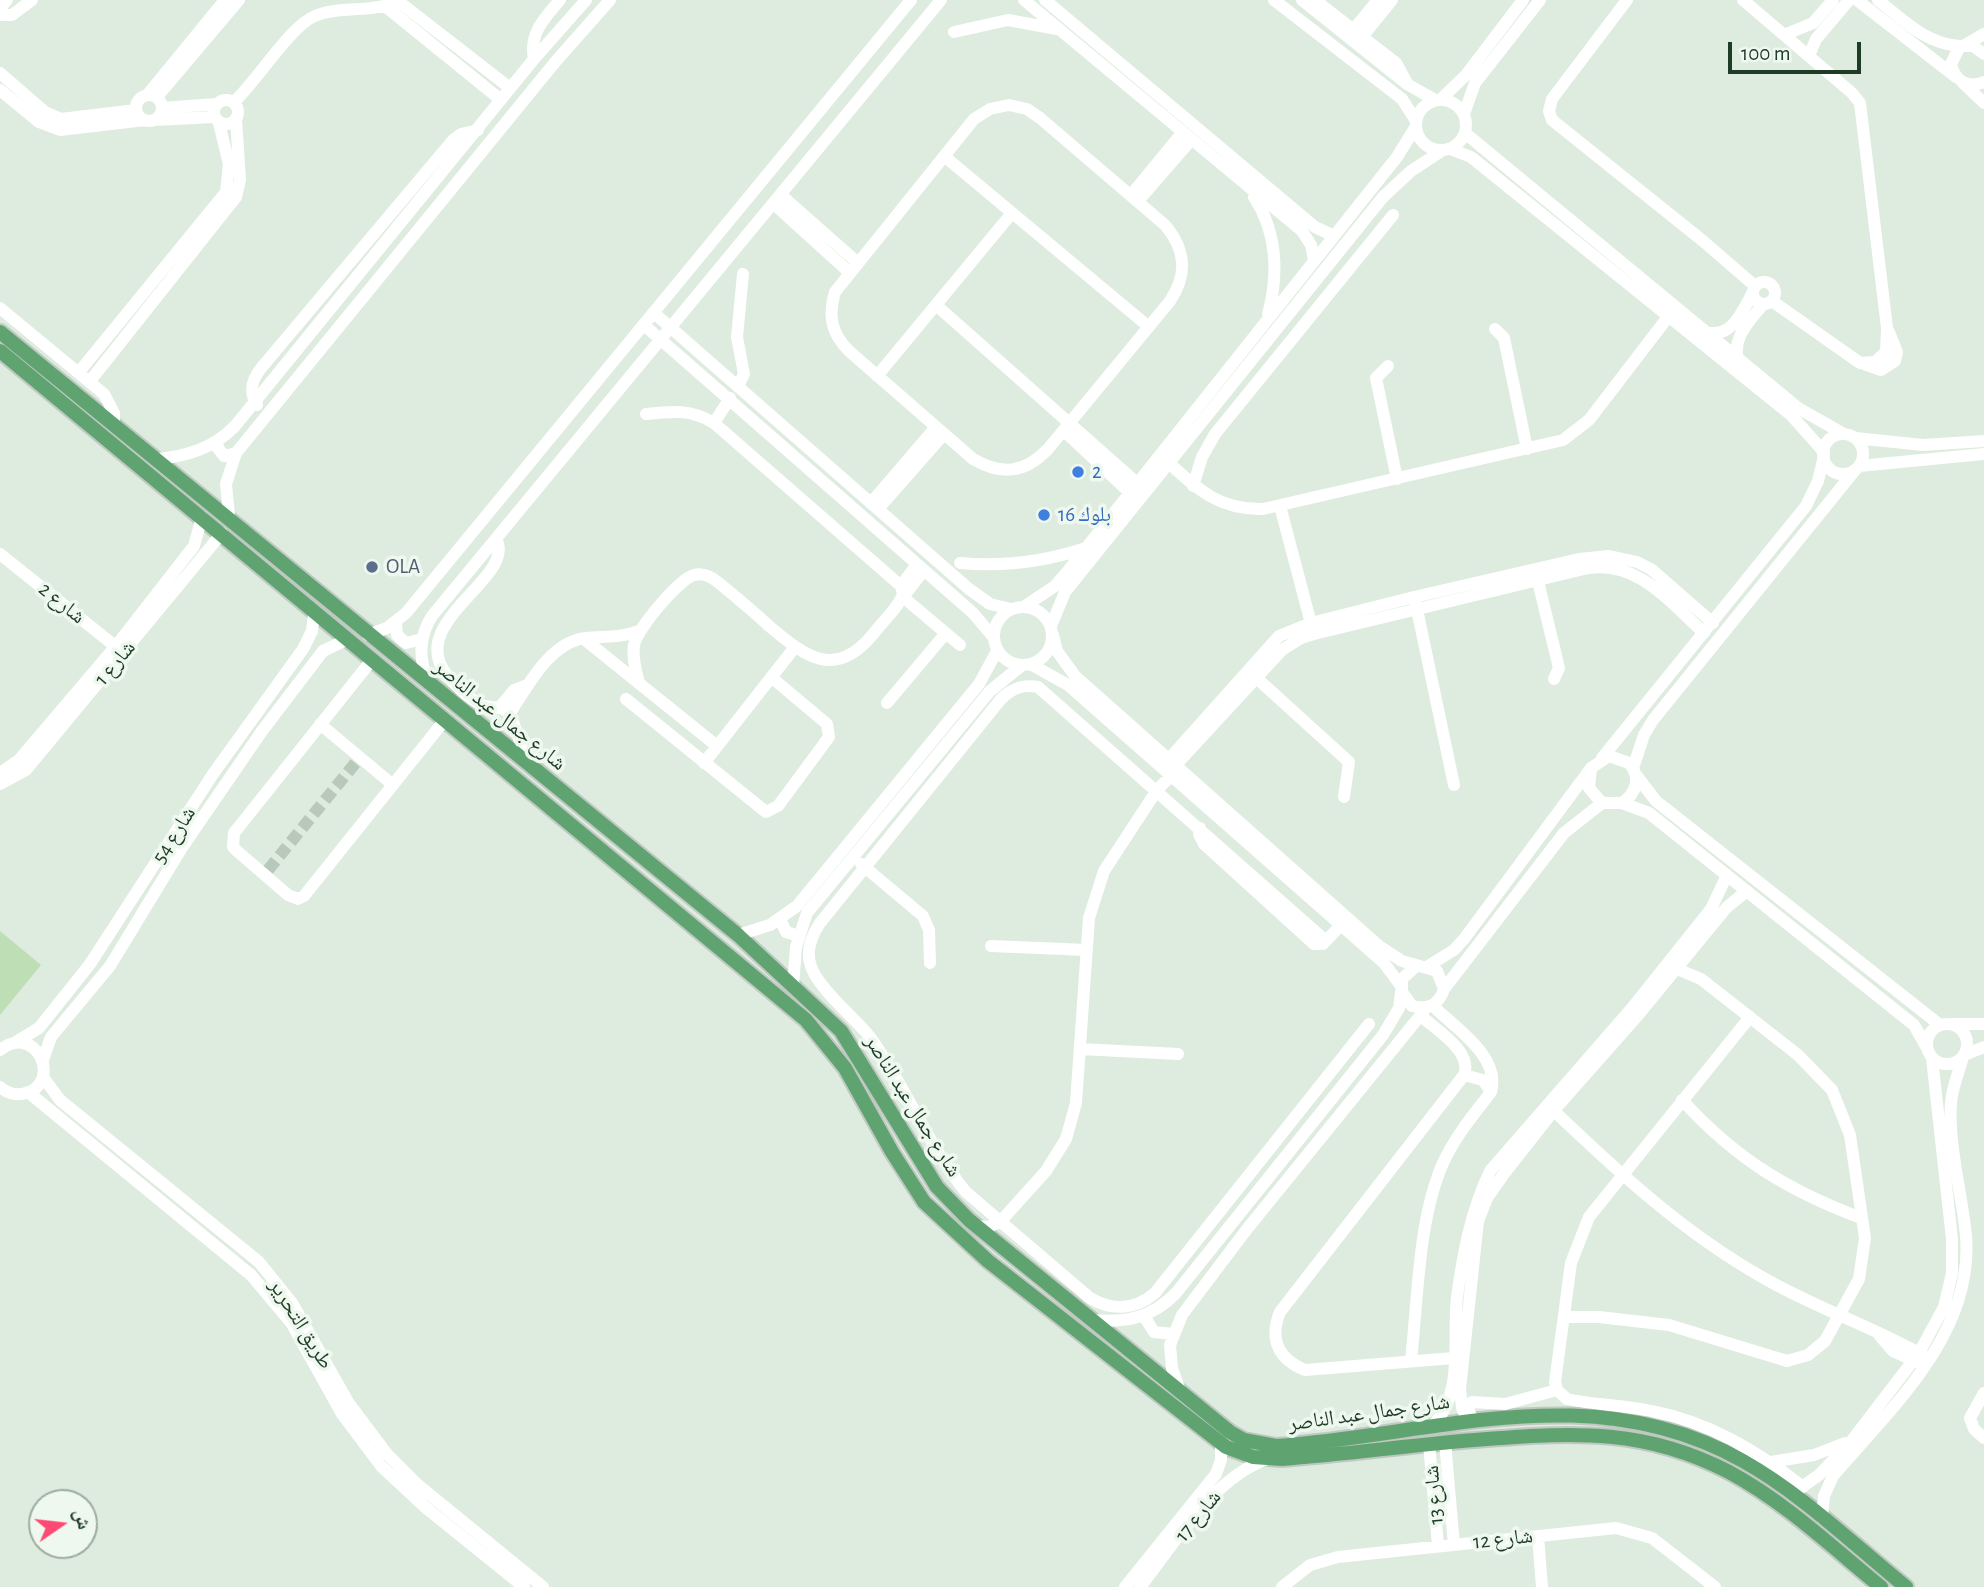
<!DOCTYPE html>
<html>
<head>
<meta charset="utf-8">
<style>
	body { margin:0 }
	#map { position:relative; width:1984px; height:1587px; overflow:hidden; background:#deebdf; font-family:"Alegreya Sans","Noto Naskh Arabic",sans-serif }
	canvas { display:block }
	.north { position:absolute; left:28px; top:1489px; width:70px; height:70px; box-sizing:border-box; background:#eff8ef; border:2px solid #9bad9e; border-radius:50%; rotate:76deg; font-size:19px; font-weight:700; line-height:28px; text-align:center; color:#1e3c25 }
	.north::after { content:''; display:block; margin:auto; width:24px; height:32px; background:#fd4a75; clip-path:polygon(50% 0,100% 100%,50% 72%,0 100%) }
	.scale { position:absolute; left:1728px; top:42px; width:133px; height:32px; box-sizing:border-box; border:4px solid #1e3c25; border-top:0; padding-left:9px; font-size:21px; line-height:24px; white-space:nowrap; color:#1e3c25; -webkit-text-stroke:5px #eff8ef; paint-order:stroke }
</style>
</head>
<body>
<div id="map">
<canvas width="1984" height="1587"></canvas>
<div class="north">ش</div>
<div class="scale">100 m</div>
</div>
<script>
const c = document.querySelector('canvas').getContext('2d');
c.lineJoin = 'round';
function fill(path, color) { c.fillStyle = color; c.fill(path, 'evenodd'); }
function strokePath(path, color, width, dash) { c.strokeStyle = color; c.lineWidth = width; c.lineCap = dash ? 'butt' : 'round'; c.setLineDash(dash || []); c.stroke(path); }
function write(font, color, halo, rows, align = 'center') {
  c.font = font + ' "Alegreya Sans","Noto Naskh Arabic",sans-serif'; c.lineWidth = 7; c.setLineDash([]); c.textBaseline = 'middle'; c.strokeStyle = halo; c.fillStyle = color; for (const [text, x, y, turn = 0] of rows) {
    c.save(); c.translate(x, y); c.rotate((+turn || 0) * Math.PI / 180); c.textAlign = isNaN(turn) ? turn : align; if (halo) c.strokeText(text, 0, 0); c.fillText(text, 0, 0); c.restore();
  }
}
fill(new Path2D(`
	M0,931L41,965L0,1015Z`), '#bedeb5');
strokePath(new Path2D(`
	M268,870L357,761`), '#b8c8ba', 12, [12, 6]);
const major = new Path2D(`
	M0,332L738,935L841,1031L937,1187L969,1220L1230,1432L1244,1440L1276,1446C1437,1435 1590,1375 1743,1461C1802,1494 1853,1544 1906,1587
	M0,351L806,1020L845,1068L892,1152L924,1202L988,1261L1226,1447L1253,1457L1282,1459C1350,1454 1418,1444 1487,1439C1577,1432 1646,1429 1729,1472C1785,1502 1832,1547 1881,1587`);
strokePath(major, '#c0c8c2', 18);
strokePath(new Path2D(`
	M1024,0L1302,231L1311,245L1314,260
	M1045,0L1315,227L1334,236
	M1274,0L1402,99L1416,121
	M1302,0L1407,84L1435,100
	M1315,0L1396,63L1407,83
	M1627,0L1552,99L1549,111L1552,120L1703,241L1755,286
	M1743,0L1852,93L1860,103L1887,328L1886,352L1875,362L1860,363L1772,301
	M1857,0L1956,77
	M1878,0C1903,20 1926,44 1960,46
	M398,1L510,88
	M385,6L501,100
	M0,8L7,0
	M0,15H12L32,0
	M1353,30L1378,0
	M954,32L1008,20L1057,29
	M1784,35L1813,23L1833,0
	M1362,37L1392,0
	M1965,45L1984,34
	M1984,54L1973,46H1960L1951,64C1955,81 1968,89 1984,82
	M1809,56L1816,39L1849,0
	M534,59C529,33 544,19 560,0
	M0,73L45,112L61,119L136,110
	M1963,83L1984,103
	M0,90L39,122L60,130L145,120
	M148,94L225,0
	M136 108a13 13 0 1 1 26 0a13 13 0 1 1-26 0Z
	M157,97L239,0
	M1441,99L1466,75L1523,0
	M1416 125a25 25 0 1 1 50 0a25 25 0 1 1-50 0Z
	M214 112a12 12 0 1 1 24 0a12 12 0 1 1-24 0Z
	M234,102C256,82 291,25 315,16C341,5 374,14 399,0
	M1009,105L1027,109L1040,118L1165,225C1186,250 1188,274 1170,301L1048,449C1025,473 1002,476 973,459L849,351C831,333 828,316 835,292L974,119L990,109Z
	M162,108L216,104
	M1464,114L1475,83L1540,0
	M155,120L214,117
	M1465,133L1798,408L1844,434
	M1450,149L1471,157L1791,415L1824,452
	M944,156L1149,327
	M781,195L858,263
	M1131,195L1182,133
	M1254,197C1277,232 1279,274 1268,314
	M1138,201L1191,140
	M774,204L850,273
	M1753 293a11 11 0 1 1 22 0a11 11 0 1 1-22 0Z
	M936,305L1138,484
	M0,308L104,394L114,413V424
	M654,313L969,589L990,604L1011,609
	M644,325L973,613L994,638
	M1495,329L1504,338L1527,449
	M1705,332C1732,339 1742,312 1753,292
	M1738,359C1732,337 1750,321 1763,304
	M1864,364L1881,370L1895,361L1897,352L1889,332
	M1388,366L1376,378L1397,479
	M79,372L226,192L229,164L219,123
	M877,376L1012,213
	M90,381L236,197L240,180L236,119
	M738,386L744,374L737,337L743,274
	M257,405C248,391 252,379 262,367L453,140L461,134L478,130
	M714,423L730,398
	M1064,431L1130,493
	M1823 454a20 20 0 1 1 40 0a20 20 0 1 1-40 0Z
	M1855,438L1923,445L1984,441
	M218,441L217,447L224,456L236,453
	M158,459C187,456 214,448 235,426L534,59L586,0
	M1169,463C1199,491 1221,510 1263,509L1563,440L1589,420L1668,317
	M1859,466L1984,454
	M1193,486L1202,457L1215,434L1393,215
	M871,503L936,427
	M1280,506L1313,631
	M878,509L944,434
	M229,516L226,484L236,453L556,61L610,0
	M496,539C518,577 404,622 447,675C454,684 469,699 480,704C490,709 501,705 510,713L528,765
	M0,554L120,650
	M960,563C1005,567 1044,562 1086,548
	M924,570L903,597L960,645
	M1536,573L1559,668L1554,679
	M901,586L917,564
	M1415,600L1454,785
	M1025,606L1055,586L1067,572L1397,157L1415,128
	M994 636a29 29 0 1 1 58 0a29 29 0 1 1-58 0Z
	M396,623L397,635L406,643L422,639
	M1051,626L1065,592L1383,197L1411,171L1443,150
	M368,635L387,628L406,613L911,0
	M1053,635L1057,651L1075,676L1379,946L1402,961L1437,971L1444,989C1439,1005 1428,1010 1412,1006L1402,992V979L1416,966
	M584,639L717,746
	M371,661L234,833L233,847L237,851L288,895L298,899L304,896L444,721
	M1032,665L1068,685L1384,963L1401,986
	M1251,673L1349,762L1344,797
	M429,682C418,660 419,636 432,616L941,0
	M639,683C636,671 632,658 634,645C637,629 678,580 694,575C704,572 712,577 719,583C736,597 753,611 769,626C807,658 836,680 874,633C883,621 899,607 903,594L901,586L714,423C691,409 672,411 646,414
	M626,699L766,812L778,806L829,737L827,724L771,677
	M887,703L946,633
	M500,707L514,690L527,685
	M510,713C528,686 549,643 585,638C605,636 620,638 639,631
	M320,724L393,785
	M1602,758L1806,506L1818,481L1824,456
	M1169,759L1279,636L1311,623L1414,597L1579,559L1609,556L1637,562L1651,569L1713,623
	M704,763L795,647
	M1175,766L1282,650L1301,638L1314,634L1584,569C1636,558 1669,601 1704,633
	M1633,768L1644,735L1653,720L1856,469
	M0,773L19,760L116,646L194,546L202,517
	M1636,775L1656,801L1940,1025
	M0,784L26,770L222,533
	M1622,803L1649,813L1914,1025L1927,1048
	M1200,828L1199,834L1204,844L1314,944H1323L1340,926
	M861,864L923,916L929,930L930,963
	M780,919L786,932L799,936
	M738,935L770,925L797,906L979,684L997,651
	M1326,941L1038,687C1023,684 1012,688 1001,699L820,923C812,935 806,948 810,963C815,986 854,1017 870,1037C906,1086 927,1145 966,1192L1090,1298C1112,1311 1135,1310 1155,1293L1369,1024
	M991,946L1087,950
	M1428,966L1454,950L1464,939L1591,768L1609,756L1629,763C1641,777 1637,793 1622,803H1602L1589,788L1591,768
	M793,986L796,947L807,913L990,691L1021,666
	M1444,989L1564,833L1602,803
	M1420,1015C1436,1030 1473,1051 1464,1075L1280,1312C1269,1339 1278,1359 1305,1370L1454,1358
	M1750,1017L1589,1217L1571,1263L1555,1382L1557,1390L1567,1399C1594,1405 1623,1405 1651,1411C1709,1422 1757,1451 1803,1487
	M1927 1044a20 20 0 1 1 40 0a20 20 0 1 1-40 0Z
	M1953,1024H1984
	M16,1042L39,1028L90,964L213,774L303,649L312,631L314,614
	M1080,1049L1178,1054
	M0,1050C36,1022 63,1082 26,1093C16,1096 7,1093 0,1087
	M1964,1055L1984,1047
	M43,1060L51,1037L110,966L183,846L262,731L323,651L346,640
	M1464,1075L1483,1080L1491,1092
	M43,1077L60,1100L259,1262L292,1303L348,1402L387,1454L418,1485L543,1587
	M28,1092L251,1275L292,1324L342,1414L381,1466L425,1507L524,1587
	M1682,1100C1736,1159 1787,1190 1861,1218
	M1553,1110C1618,1172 1684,1233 1762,1277C1815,1308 1874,1327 1926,1357
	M977,1226L988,1227L1000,1222L1046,1171L1066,1139L1076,1103L1089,918L1104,871L1157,790L1171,776
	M1144,1316L1154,1332L1173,1334
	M1564,1317H1599L1669,1325L1787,1361L1808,1355L1825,1341L1859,1279L1865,1238L1850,1135L1832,1090L1798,1055L1701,979L1677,969
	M1092,1320C1126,1323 1152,1318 1176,1293L1383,1035L1399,1008L1401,992
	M1880,1336L1893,1351L1919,1363
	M1411,1360C1418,1298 1418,1220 1443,1163C1455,1137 1473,1115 1491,1092C1501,1056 1455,1028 1432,1005
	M1180,1391L1172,1368L1170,1345L1182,1315L1247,1229L1424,1011
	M1984,1393L1970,1418L1974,1429L1984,1438
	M1471,1416L1468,1409L1472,1402L1505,1404L1557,1390
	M1468,1421L1462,1408L1460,1389L1478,1221L1487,1198L1503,1175L1555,1109L1639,1014L1727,907L1747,891
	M1432,1426C1465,1394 1452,1338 1457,1297C1463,1253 1471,1211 1490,1171L1632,1008L1711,909L1727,875
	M1445,1442L1454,1545
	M1429,1444L1438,1546
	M1771,1462L1814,1455L1845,1443
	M1799,1489L1819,1475L1853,1439L1919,1353L1944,1307L1952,1273V1239L1932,1058
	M1822,1518L1824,1496L1833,1476C1891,1408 1974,1334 1966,1236C1962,1194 1948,1144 1951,1103C1952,1087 1959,1072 1963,1057
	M1538,1536L1542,1587
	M1125,1587L1216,1474L1221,1460V1443
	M1140,1587C1175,1543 1213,1478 1267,1459
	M1282,1587L1310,1565L1338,1557L1616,1528L1652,1538L1715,1587`), '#fff', 12);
strokePath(major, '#5fa470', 14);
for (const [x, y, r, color] of [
	[1078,472,7,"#3f7fe0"],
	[1044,515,7,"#3f7fe0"],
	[372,567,7,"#5c6f8a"]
]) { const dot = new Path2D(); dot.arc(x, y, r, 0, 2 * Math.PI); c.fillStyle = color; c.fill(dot); strokePath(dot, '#eff8ef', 2.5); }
write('21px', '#366cbe', '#eff8ef', [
	["2",1092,472],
	["بلوك 16",1058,515]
], 'left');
write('21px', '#4e5e75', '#eff8ef', [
	["OLA",386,567]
], 'left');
write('21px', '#1e3c25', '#eff8ef', [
	["شارع 2",62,603,39],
	["شارع 1",115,663,-50],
	["شارع جمال عبد الناصر",500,715,39],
	["شارع 54",174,835,-58],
	["شارع جمال عبد الناصر",913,1106,58],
	["طريق التحرير",301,1324,58],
	["شارع جمال عبد الناصر",1369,1413,-8],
	["شارع 13",1434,1495,-95],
	["شارع 17",1198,1516,-51],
	["شارع 12",1503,1539,-6]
]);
</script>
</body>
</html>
